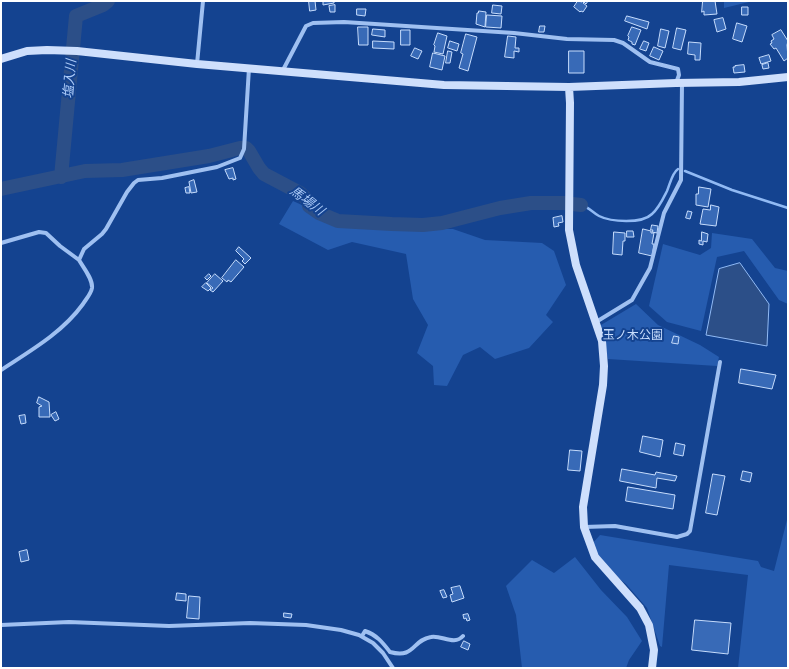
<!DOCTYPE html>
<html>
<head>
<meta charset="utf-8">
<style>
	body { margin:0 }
	#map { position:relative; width:789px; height:669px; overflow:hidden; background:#144390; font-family:"Alegreya Sans",sans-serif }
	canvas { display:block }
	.frame { position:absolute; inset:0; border:2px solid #fff; pointer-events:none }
</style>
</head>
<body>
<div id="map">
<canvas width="789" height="669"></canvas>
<div class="frame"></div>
</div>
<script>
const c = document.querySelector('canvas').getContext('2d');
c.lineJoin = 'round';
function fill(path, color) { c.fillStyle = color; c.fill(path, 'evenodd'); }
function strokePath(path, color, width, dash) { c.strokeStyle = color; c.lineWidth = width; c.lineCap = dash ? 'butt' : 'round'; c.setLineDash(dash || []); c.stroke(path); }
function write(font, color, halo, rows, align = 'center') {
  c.font = font + ' "Alegreya Sans","Noto Sans JP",sans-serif'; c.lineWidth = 4; c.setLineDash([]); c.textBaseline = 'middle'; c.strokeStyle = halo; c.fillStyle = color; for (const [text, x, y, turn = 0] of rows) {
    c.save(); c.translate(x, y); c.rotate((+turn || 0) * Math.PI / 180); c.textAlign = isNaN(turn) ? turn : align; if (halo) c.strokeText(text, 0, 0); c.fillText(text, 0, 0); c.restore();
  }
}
fill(new Path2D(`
	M724,1H753L724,8Z
	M293,201L344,224L406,229H453L485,240L542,243L554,251L566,285L546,315L553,322L529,348L495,359L480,347L463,355L447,386L434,385L433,366L417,353L428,325L413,299L406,254L352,242L328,250L279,224Z
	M712,233L752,239L775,268L788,271V304L779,300L744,251L717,257L701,331L667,322L649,306L663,244L700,255L711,248Z
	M636,304L658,325L700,345L719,357L717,366L608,359L601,325Z
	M788,516V668H738L748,575L669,565L662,647L660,646L647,608L626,584L601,565L591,545L600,535L758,561L761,567L774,571Z
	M575,557L601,590L627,617L642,641L629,660L626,668H522L516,615L506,586L532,560L554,573Z`), '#265caf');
const water = new Path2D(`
	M740,263L769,304L767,346L706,335L719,269Z`);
fill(water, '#2c4f88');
strokePath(water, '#91baf4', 1);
strokePath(new Path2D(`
	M685,171L732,190L788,208
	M581,205C589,207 593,213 599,216C611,222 642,224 652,214C659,208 663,199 667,191C670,184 672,173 678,169`), '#91baf4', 2.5);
strokePath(new Path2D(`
	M61,177L76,16L103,5L108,1
	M1,189L85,171L122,170L209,156L240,148H246L249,151L259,168L264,174L300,193L308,200L309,206L319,213L338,221L392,224L423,225L442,223L500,208L531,203H564L581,205`), '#2c4f88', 14);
const building = new Path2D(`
	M309,1H315L316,10L310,11Z
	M322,1H334V3L323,5V1Z
	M578,1L582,2L583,1H588L586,4L584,2L583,3L587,6L583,12L581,11L580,12L574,7Z
	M703,1H715L717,14L704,15V11L702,12Z
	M335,5V12H330L329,6Z
	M493,5L502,6L501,14L492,13Z
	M742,7H748V15H742Z
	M357,9H366L365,16L357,15Z
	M479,11L486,12L485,27L476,24L477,13H478Z
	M487,15L502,16L501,28L486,27Z
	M627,16L649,22L647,29L625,21Z
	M723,18L726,29L717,32L714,20Z
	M737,23L747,26L742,42L733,39Z
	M540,26H545L544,32H539Z
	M358,27H368V45H359Z
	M632,27L641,30L635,45L632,44V42L628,40L629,37L628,36Z
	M677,28L686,30L681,50L673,48Z
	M373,29L385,30V37L372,35Z
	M661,29L669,31L665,48L658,46Z
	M401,30H410V45H401Z
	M781,30L788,41L787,45L788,58L784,61L776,48L774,49L770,44L772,43L771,41L774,39L772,35Z
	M438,33L447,36L443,54L434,52L435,46L434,45Z
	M466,34L477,37L468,71L459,68L463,54L461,53Z
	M508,36L516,37L515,48H519V52L514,51V58L505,57Z
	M373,41L394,42V49L373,48Z
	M450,41L459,44L457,51L448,48Z
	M644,41L649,43L646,51L640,49Z
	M689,42L701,43L700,60H695V55L688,54Z
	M654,47L663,51L659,60L650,56Z
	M415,48L422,51L418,59L411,56Z
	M448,51L452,52L450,63H446Z
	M569,51H584V73H569Z
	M433,53L445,56L442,70L430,67Z
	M769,55L771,61L761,64L759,58Z
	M768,63L769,68L763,69L762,65Z
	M744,65L745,72L734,73L733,67H735V66Z
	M233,168L236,179L233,180V178L229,179L225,170Z
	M194,180L197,192L191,193L189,182Z
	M189,187L190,193H186L185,188Z
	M699,187L711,189L708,207L696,205V194H698Z
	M711,205L719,207L716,226L700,224L703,209L710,210Z
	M688,211L692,212L690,219L686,218Z
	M562,216L563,222L558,223L559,226L554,227L553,218Z
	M652,225L658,226L657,233L652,232L653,230H651Z
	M643,229L651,231V233H654L652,244H654L652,256L639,253Z
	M627,231H633L634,237H627Z
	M614,232L625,233V241H623L622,255L613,254Z
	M702,232L708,234L707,242L703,241V245L699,244V240L701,241Z
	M239,247L251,258L245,264L242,261L244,259L236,251Z
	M236,260L244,267L231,282L228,280L227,282L222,278Z
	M209,274L211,276L207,280L205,278Z
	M215,274L223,281L213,292L210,290L213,288L207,283Z
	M206,283L211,288L208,291L202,287Z
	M674,336L679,337L678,344L672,343Z
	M741,369L776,375L772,389L739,383Z
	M39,397L49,402L50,417H39V407L42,406L37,403Z
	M56,412L59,419L55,421L51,415Z
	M25,415L26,423L21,424L19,416Z
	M643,436L663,440L660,457L640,452Z
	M676,443L685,445L683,456L674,454Z
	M570,450L582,451L580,471L568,470Z
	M622,469L655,475L656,472L677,476L675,481L657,478L656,488L620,481Z
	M743,471L752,473L750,482L741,480Z
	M713,474L725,476L717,515L706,513Z
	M628,487L675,495L673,509L626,501Z
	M27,550L29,560L21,562L19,552Z
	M460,586L464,598L452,602L450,595L453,594L451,588Z
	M444,590L447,597L443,598L440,591Z
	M177,593L186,594V601L176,600Z
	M189,596L200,597L199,619L187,618Z
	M284,613L292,614L291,618L284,617Z
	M468,614L470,620L467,621L466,618L464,619L463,615Z
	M695,620L731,623L728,654L692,650Z
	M464,641L470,644L468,650L461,647Z`);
fill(building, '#386ab7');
strokePath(building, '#c6dcfc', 1);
strokePath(new Path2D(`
	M197,64L203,1
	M283,70L306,26L313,23L344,22L514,33L567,39L614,40L623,43L650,62L678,69L679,75L676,83
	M1,243L39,232L46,233L60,246L79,260
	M596,322L632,300L650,268L664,213L681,180L682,83
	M1,370C30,351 62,333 83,304C86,299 91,294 92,288C93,279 83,267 79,260L84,249L102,234L106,229L127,192L134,183L138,180L162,178L217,167L240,158L244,149L249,68
	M584,527L615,526L677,537L687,534L690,531L720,362
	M1,625L69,622L169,626L250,623L306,625L341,630L359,635L373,643L383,653L393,668
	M362,636L365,631C377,635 383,643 390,652C415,659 412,640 431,637C442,635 454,646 463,636`), '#9fc0f1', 4);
strokePath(new Path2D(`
	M1,59L27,51L47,50L77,51L197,64L444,85L569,87L676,83L739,82L788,77
	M569,87L570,103L569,230L576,265L602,341L604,366L603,385L583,507L584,527L595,557L640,608L649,625L654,650L652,668`), '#cedffc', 8);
write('12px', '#c6dcfc', '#144390', [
	["玉ノ木公園",633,335]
]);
write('italic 13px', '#abcaf8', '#144390', [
	["塩入川",70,79,-85],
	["馬場川",307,201,37]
]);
</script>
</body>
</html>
